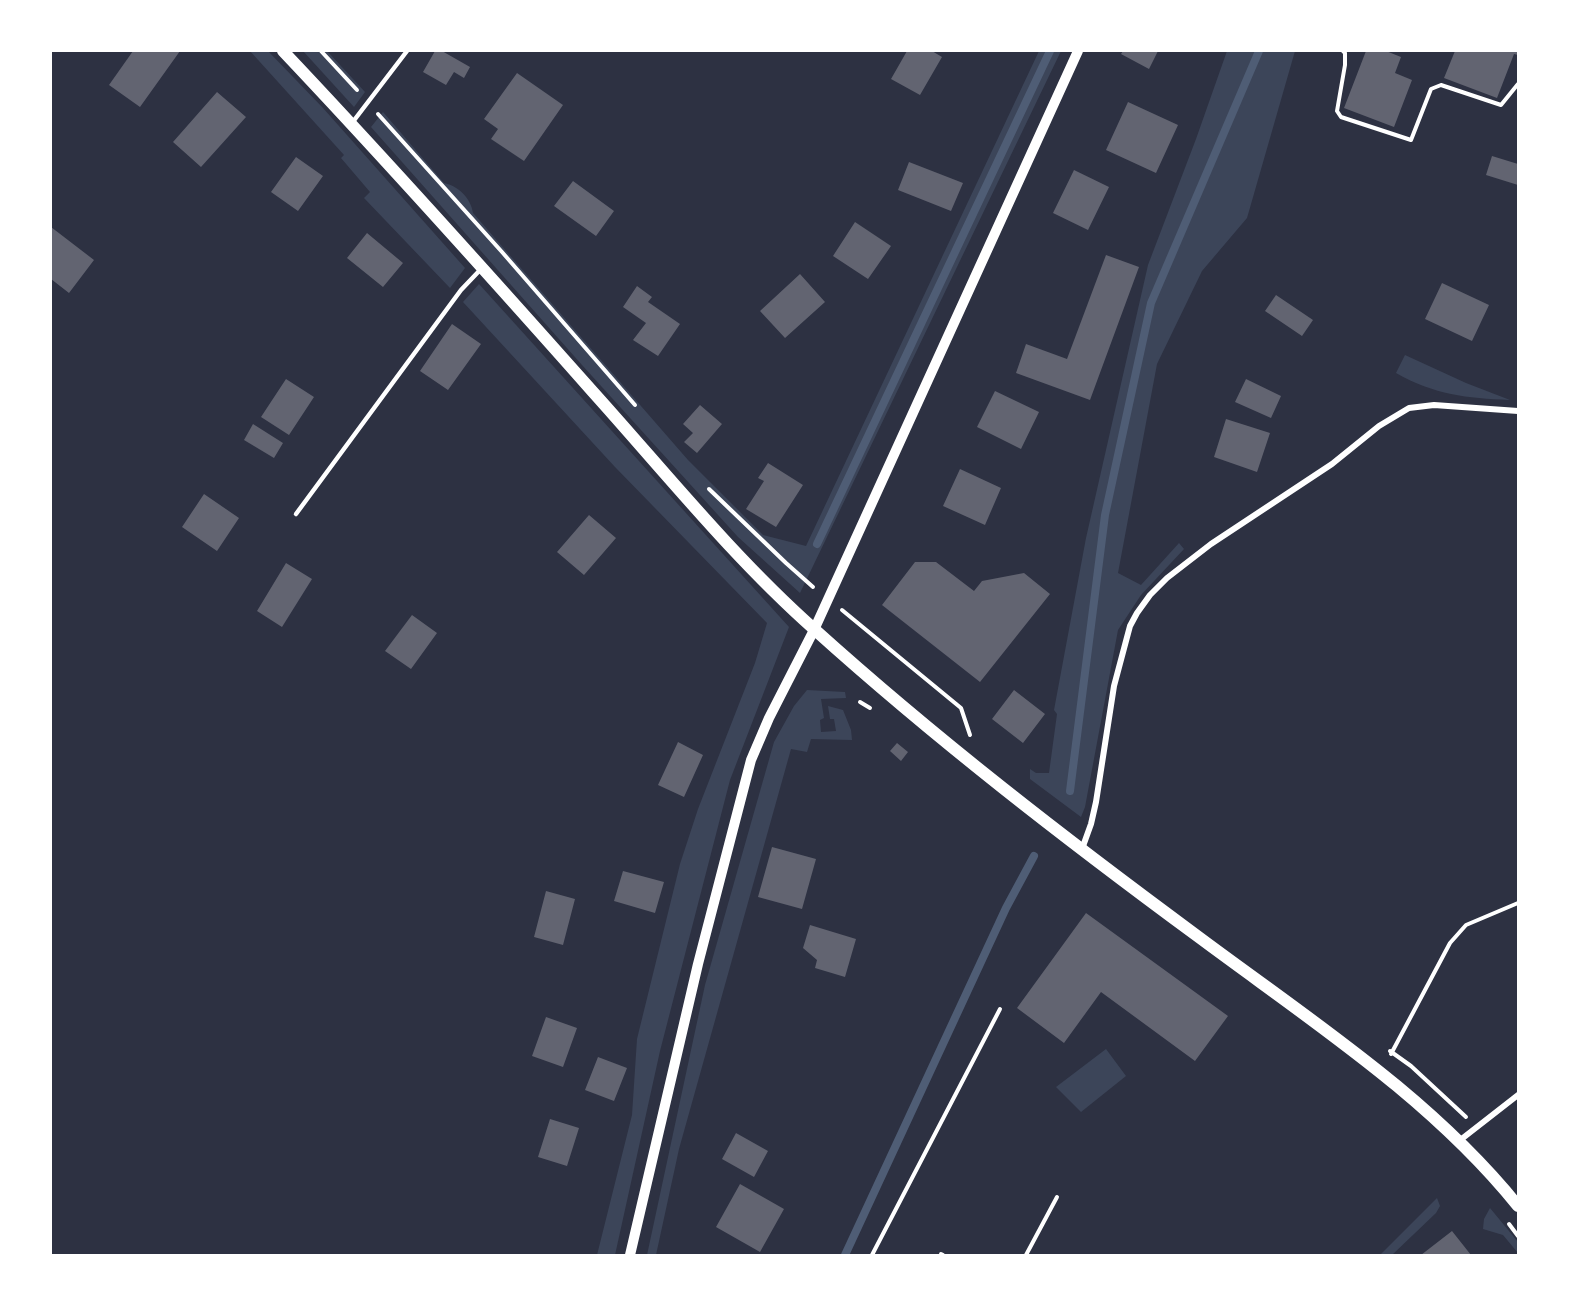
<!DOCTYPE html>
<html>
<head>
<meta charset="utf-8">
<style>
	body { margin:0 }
	#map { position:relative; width:1569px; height:1306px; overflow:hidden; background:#2d3142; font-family:"Nunito Sans",sans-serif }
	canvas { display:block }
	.frame { position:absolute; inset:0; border:52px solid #fff; pointer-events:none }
</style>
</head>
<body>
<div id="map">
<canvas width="1569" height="1306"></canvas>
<div class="frame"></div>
</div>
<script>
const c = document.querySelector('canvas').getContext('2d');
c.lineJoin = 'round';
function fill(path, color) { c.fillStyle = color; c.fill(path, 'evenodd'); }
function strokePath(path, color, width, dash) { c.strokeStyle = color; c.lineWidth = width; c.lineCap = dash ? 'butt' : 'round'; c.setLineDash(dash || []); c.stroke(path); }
fill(new Path2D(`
	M250,51H268L323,108L465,268L450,288L364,198L370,192L341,158L344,155Z
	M303,51H327L365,92L354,107Z
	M1039,51H1061L800,593L738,537L582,365L371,127L383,112L444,183C458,186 471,198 473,213L688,460L763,535L806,546Z
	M1227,51H1295L1247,218L1202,271L1157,364L1118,573L1141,585L1179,543L1184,549L1141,595L1118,630L1085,807L1081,817L1030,779V769L1036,773H1049L1057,714L1054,710L1086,538L1148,265L1196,139Z
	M479,284L789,627L730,780L660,1051L615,1255H597L632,1115L637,1039L680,864L698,809L755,663L767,623L615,467L463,302Z
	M1405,355L1466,383L1510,400C1466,398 1435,395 1396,373Z
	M807,690L845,692L846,698L821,699L824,718L820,720L821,732L836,731L834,719H830L828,706L843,710L851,730L852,740L811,739L807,752L791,749L679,1149L656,1255H647L705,985L774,742L794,706Z
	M1106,1049L1126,1076L1081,1112L1056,1087Z
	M1437,1198L1440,1206L1436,1213L1392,1255H1380Z
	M1490,1208L1518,1242V1253L1503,1235L1483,1229L1484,1219Z`), '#3c4559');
strokePath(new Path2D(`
	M817,544L1050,51
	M1070,791L1105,515L1151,303L1259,51
	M845,1255L1006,908L1034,856`), '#4f5d75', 8);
fill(new Path2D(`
	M133,51H180L140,107L109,85Z
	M435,51H442L470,67L464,78L454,72L446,85L423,72Z
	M907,51H932L942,57L920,95L891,79Z
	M1123,51H1158L1149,69L1121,54Z
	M1366,51H1386L1401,57L1395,73L1412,80L1394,127L1344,108Z
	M1455,51H1518V55L1514,54L1497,98L1444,78Z
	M517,73L563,105L524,161L491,139L498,129L484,119Z
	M217,92L246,117L201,167L173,142Z
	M1128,102L1178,125L1156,173L1106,150Z
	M1492,156L1518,164V185L1486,175Z
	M296,157L323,176L298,211L271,192Z
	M909,162L963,183L951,211L898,190Z
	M1074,170L1109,187L1088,230L1053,213Z
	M573,181L614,211L596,236L554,206Z
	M855,222L891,246L868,279L833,256Z
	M51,227L94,260L69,293L51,279Z
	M367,233L403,263L383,287L347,258Z
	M1106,255L1139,267L1090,400L1016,373L1026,344L1067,359Z
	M800,274L825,302L785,338L760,311Z
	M1442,283L1489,305L1472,341L1425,319Z
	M637,286L652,297L648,302L680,324L658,356L633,340L646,323L623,307Z
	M1276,295L1313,320L1302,336L1265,311Z
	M452,324L481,344L448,390L420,371Z
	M286,379L314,397L289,435L261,417Z
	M1246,379L1281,396L1271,418L1235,402Z
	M995,391L1039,412L1021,449L977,427Z
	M700,405L722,424L697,453L684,442L693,433L683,424Z
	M1226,419L1270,433L1257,472L1214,457Z
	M253,424L283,443L274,458L244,440Z
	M768,463L803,485L776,527L746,509L764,481L758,478Z
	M960,469L1001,488L985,525L943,506Z
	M204,494L239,518L217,551L182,527Z
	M589,515L616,538L584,575L557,552Z
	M915,562H936L974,591L982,581L1024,573L1050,594L980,682L882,605Z
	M286,563L312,579L282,627L257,611Z
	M412,615L437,633L411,669L385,651Z
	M1014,690L1045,714L1023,743L992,719Z
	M678,742L703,755L684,797L658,785Z
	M897,743L908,752L901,761L890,751Z
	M772,847L816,859L802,909L758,897Z
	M623,871L664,882L655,913L614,901Z
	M546,891L575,899L563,945L534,937Z
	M1086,913L1228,1016L1195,1061L1101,992L1064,1043L1017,1008Z
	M810,925L856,939L845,977L815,968L817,960L803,948Z
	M546,1017L577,1028L563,1067L532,1056Z
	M598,1057L627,1068L614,1101L585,1090Z
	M550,1119L579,1128L567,1166L538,1157Z
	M736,1133L768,1151L754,1177L722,1159Z
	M740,1184L784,1209L760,1252L716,1227Z
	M1452,1231L1471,1255H1421Z`), '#626471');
strokePath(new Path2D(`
	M321,51L357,90
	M1343,51L1345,53V65L1337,111L1341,117L1411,140L1431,89L1441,85L1501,105L1518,84
	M378,114L502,252L635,405
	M709,489L786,563L813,587
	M842,610L961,708L970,735
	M860,702L870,708
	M1390,1051L1411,1066L1466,1117
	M1391,1054L1450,943L1466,925L1518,903
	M1509,1224L1518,1236
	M941,1254L943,1255
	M872,1255L1000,1009
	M1026,1255L1057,1197`), '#fff', 4);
strokePath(new Path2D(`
	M352,123L407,51
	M296,514L461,290L481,269`), '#fff', 4.5);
strokePath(new Path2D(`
	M1082,849L1091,824L1096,802L1114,686L1130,626L1137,613L1150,595L1167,578L1211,544L1332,464L1379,426L1409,408L1434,405L1518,411
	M1459,1141L1518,1095`), '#fff', 6);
strokePath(new Path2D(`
	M630,1255L698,964L751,760L769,718L814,630L1078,51`), '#fff', 10);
strokePath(new Path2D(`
	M283,51C389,163 491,277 593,392C665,472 733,557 814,629C936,739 1067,840 1200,938C1310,1020 1431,1098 1518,1206`), '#fff', 12);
</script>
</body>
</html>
